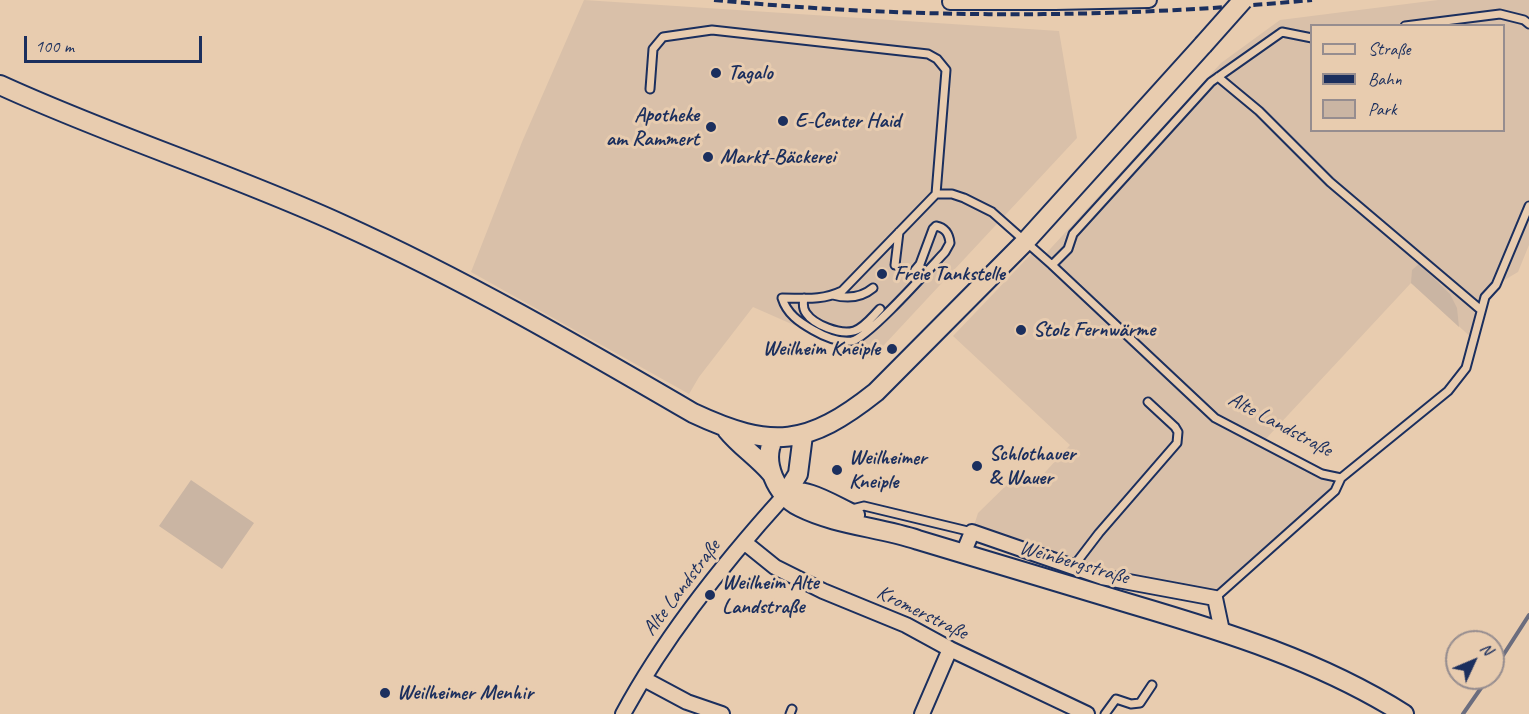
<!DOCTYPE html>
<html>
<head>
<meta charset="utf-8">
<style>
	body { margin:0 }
	#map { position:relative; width:1529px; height:714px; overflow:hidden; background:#e8ccaf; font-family:Caveat,sans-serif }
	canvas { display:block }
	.legend { position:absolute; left:1310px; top:24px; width:195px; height:108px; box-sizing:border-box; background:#e8ccaf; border:2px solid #968d8f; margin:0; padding:8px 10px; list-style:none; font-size:18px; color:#1b2f5e }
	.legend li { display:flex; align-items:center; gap:12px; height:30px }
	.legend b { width:30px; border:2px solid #968d8f }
	.north { position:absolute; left:1445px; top:630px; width:60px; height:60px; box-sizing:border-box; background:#e8ccaf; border:2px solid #968d8f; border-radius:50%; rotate:46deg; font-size:16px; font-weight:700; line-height:24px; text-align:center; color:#1b2f5e }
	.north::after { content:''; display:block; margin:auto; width:21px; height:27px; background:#1b2f5e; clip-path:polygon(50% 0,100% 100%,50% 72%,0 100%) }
	.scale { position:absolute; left:24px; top:36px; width:178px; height:27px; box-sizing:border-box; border:3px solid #1b2f5e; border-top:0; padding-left:8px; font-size:18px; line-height:21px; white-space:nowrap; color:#1b2f5e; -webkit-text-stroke:4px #e8ccaf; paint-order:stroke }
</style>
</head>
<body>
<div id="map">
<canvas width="1529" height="714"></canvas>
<ul class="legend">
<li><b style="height:8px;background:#e8ccaf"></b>Straße</li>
<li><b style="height:8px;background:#1b2f5e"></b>Bahn</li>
<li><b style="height:16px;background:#cab5a3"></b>Park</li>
</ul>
<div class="north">N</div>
<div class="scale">100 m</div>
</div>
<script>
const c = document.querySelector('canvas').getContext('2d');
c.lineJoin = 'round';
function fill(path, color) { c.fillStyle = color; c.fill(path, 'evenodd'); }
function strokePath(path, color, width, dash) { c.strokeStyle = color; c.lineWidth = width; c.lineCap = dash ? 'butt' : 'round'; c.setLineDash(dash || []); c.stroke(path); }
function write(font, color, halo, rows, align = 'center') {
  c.font = font + ' Caveat,sans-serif'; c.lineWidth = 6; c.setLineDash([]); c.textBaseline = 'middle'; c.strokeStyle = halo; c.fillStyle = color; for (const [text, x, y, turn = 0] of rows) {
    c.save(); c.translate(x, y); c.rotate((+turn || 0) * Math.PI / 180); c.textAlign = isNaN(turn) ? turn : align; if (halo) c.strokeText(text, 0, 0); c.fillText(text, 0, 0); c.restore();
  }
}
fill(new Path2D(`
	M584,0L1059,31L1077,138L871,359L753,307L699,377L689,394L471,272L522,142Z
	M1438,0H1529V245L1518,272L1496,285L1485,297L1473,339L1411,283L1262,443L1322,474L1341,478L1335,491L1215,598L1102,577L972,532L978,513L1023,469L1037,481L1070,445L953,336L1035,250L1040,260L1221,63L1280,20ZM1312,26H1504V130H1312Z`), '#d9c0a9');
fill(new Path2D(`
	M1419,264L1450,294L1457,308L1459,327L1411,283L1412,270Z
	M191,480L254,523L222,569L159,526Z`), '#cab5a3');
strokePath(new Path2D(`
	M1493,671L1529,615
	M1463,714L1488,678`), '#6b6d7e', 4);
const lane = new Path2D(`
	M1405,26L1500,14L1524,20L1529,24
	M1218,77L1259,111L1330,182L1481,310
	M650,89L653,49L663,37L712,30L928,54L937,59L946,70L936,194L842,291C821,301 804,298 782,298C787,314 799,322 813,330C825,337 838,343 852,341C869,337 930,268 945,252L950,243C949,234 946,228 936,226L933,229L920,264L915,270
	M936,194H952L964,198L992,212L1052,265L1215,418L1322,474L1341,478L1448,391L1466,368L1485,297L1496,285L1529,206
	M895,265L899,232
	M1052,265L1068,249L1073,234L1211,82L1282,32L1312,38
	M833,295C848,299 861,298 873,288
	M804,298C803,303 803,309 806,313C814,325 840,335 854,331C864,328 872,317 880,309
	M852,509L864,506L972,532
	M1073,567L1099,533L1177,443L1178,432L1175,427L1148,402
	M1215,598L1335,491L1341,478
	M790,714L792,709
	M1105,714L1116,699L1131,704L1140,703L1152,685`);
const street = new Path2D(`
	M950,2H1055L1149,0
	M744,542L775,567L823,591L906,625L950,649L1087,714
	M963,554L972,532L1102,577L1215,598L1222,631
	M644,679L687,702L722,714
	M623,714C664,638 727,559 785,495
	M922,714L950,649`);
const secondary = new Path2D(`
	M0,85C111,136 229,173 341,224C463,279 578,346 693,413C772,450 808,446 876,392L1025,242L1203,45
	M727,430C740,446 757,457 771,473
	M774,438C761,461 776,495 800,507C836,525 879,527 918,540C989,562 1060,583 1131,604C1226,632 1320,661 1404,714
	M785,495C803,484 836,507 855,515
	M785,495L798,474L803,435`);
strokePath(lane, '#1b2f5e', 11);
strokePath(street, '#1b2f5e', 18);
strokePath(secondary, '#1b2f5e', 22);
strokePath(lane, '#e8ccaf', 7);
strokePath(street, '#e8ccaf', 14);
strokePath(secondary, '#e8ccaf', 18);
strokePath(new Path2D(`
	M714,0C913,19 1113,19 1312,0`), '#1b2f5e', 4, [9, 4.5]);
const secondaryBridge = new Path2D(`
	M1203,45L1243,0`);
strokePath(secondaryBridge, '#1b2f5e', 22, []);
strokePath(secondaryBridge, '#e8ccaf', 18);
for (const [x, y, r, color] of [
	[716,73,6,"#1b2f5e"],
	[783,121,6,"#1b2f5e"],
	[711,127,6,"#1b2f5e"],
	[708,157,6,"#1b2f5e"],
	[882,274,6,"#1b2f5e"],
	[1021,330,6,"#1b2f5e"],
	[892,349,6,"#1b2f5e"],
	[977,466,6,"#1b2f5e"],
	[837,470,6,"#1b2f5e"],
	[710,595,6,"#1b2f5e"],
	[385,693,6,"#1b2f5e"]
]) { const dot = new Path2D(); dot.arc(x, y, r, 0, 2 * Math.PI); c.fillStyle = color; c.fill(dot); strokePath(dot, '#e8ccaf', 2); }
write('bold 21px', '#1b2f5e', '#e8ccaf', [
	["Tagalo",728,73],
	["Apotheke",699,115,"right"],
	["am Rammert",699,139,"right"],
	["E-Center Haid",795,121],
	["Markt-Bäckerei",720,157],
	["Freie Tankstelle",894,274],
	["Stolz Fernwärme",1033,330],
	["Weilheim Kneiple",880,349,"right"],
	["Schlothauer",989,454],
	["& Wauer",989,478],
	["Weilheimer",849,458],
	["Kneiple",849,482],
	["Weilheim Alte",722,583],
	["Landstraße",722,607],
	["Weilheimer Menhir",397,693]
], 'left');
write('21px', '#1b2f5e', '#e8ccaf', [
	["Alte Landstraße",1280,425,28],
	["Weinbergstraße",1074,563,16],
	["Alte Landstraße",682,588,-53],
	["Kromerstraße",922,613,26]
]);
</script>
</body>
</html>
